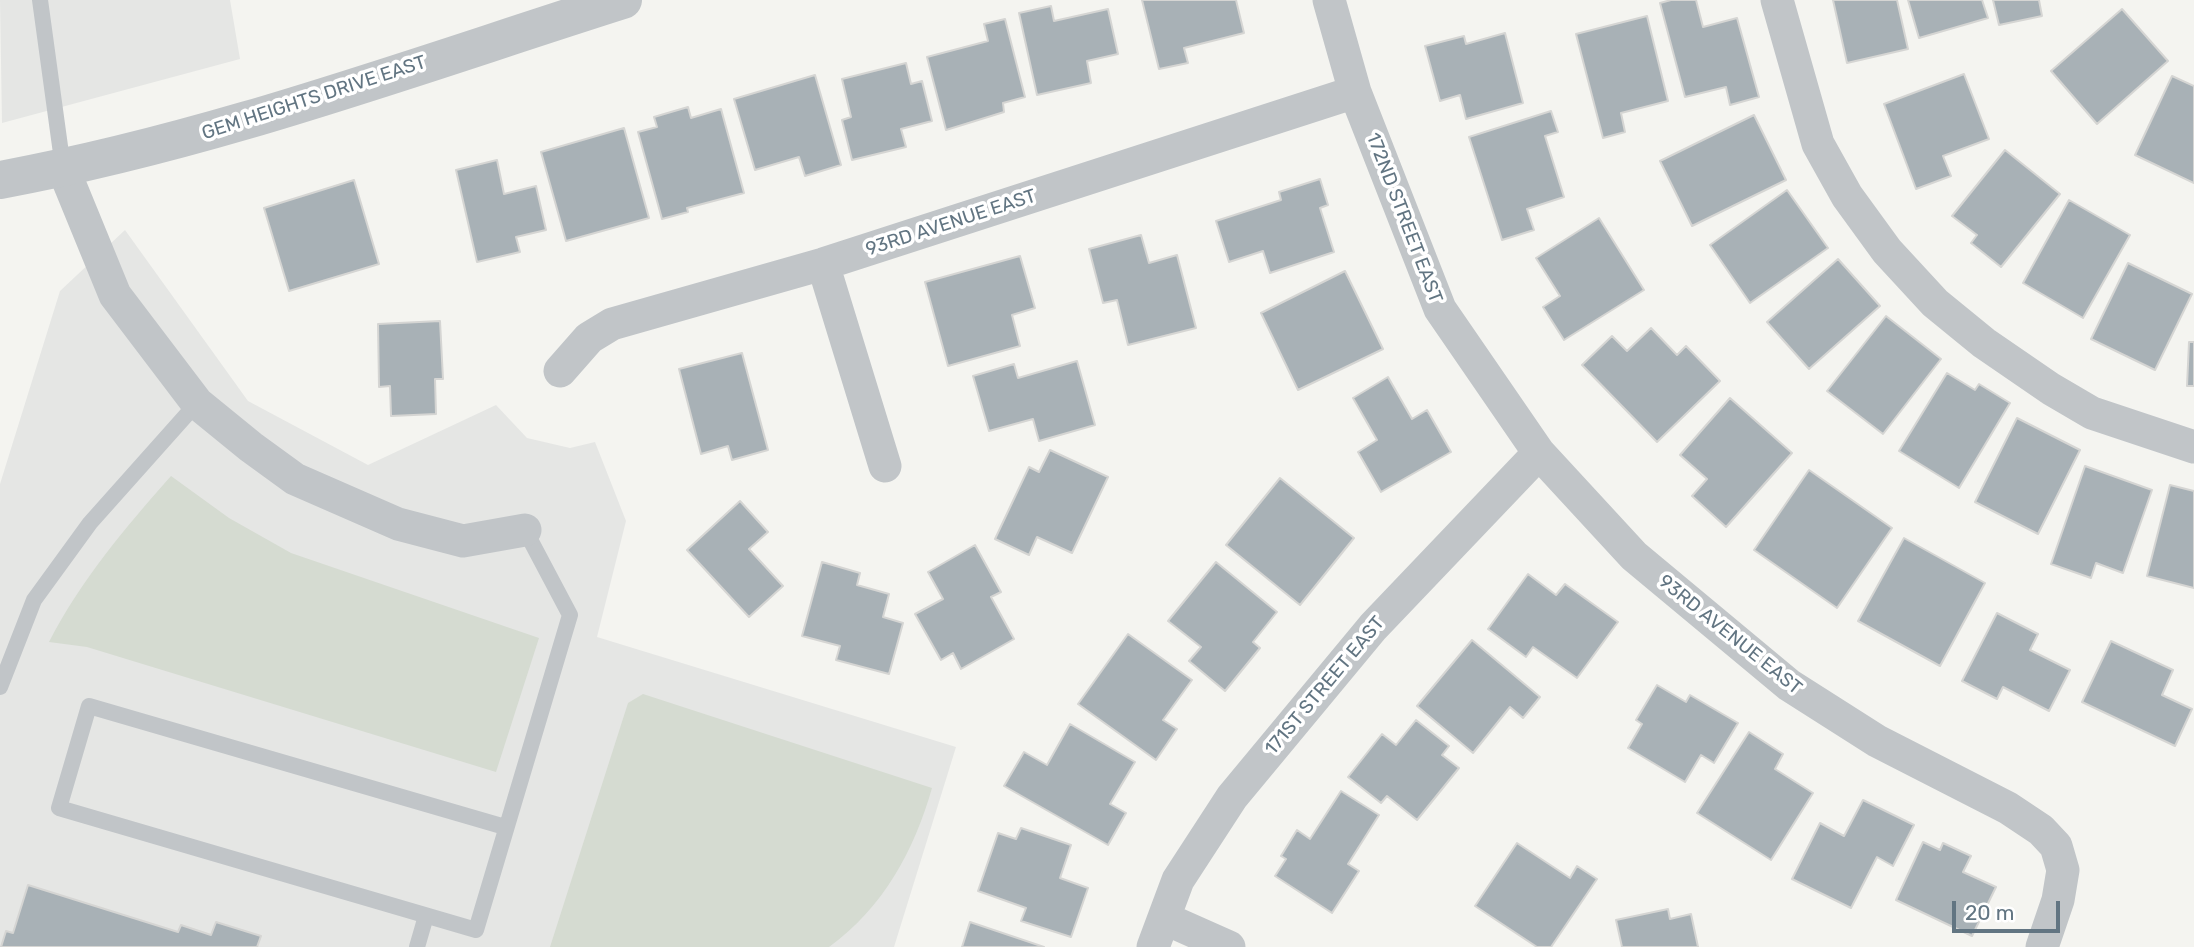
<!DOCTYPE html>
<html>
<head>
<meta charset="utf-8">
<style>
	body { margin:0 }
	#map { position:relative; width:2194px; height:947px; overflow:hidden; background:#f4f4f0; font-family:Rubik,sans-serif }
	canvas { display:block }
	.scale { position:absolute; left:1952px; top:901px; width:108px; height:32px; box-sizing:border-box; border:4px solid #627582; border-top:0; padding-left:9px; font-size:21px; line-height:24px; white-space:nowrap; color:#627582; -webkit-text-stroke:5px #fff; paint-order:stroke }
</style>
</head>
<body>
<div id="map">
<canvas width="2194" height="947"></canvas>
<div class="scale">20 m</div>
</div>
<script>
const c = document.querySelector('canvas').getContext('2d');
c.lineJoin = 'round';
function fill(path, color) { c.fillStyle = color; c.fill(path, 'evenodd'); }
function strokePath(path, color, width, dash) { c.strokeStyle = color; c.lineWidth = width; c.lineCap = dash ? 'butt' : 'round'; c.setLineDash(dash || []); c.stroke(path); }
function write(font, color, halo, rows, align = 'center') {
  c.font = font + ' Rubik,sans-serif'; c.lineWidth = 7; c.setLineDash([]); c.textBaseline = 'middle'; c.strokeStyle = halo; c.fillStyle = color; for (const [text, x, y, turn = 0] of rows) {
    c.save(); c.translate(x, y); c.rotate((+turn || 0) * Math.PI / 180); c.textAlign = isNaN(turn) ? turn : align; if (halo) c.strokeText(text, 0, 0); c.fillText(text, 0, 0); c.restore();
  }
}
fill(new Path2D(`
	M0,0H230L240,59L2,123Z
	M125,230L248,401L368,465L496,405L527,438L570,448L595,442L626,521L597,637L956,747L894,947H0V484L60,291Z`), '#e5e6e4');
fill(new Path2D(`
	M171,476L229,518L291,553L539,638L496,772L87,647L49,642C81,580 125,528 171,476Z
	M643,694L932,788C914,851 883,908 829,947H550L628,703Z`), '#d5dbd1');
const building = new Path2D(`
	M1142,0H1236L1244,33L1184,48L1188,63L1159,69Z
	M1671,0H1696L1703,27L1737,18L1759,97L1730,105L1726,87L1685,97L1660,3Z
	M1833,0H1897L1908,49L1847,63Z
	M1908,0H1982L1988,18L1919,38Z
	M1993,0H2039L2042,16L1999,25Z
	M1051,6L1054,21L1108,9L1118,54L1087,61L1091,83L1037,95L1019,13Z
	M2122,9L2168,61L2097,124L2051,71Z
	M1647,16L1668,101L1621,113L1625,132L1603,138L1576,34Z
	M1005,19L1025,97L1003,103L1004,112L946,130L927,57L988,41L984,24Z
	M1505,33L1523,103L1466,119L1460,95L1440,101L1425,46L1464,36L1466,44Z
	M906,63L911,84L922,81L932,121L901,129L906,147L852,160L842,120L851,117L842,79Z
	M1964,74L1989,139L1943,156L1951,176L1916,189L1884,104Z
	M815,75L841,165L805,176L799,157L755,170L734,99Z
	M2172,76L2194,86V183L2135,155Z
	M688,107L691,118L721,109L744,193L687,208L688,212L662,219L638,132L657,127L654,117Z
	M1551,111L1558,132L1545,136L1564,197L1527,209L1534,230L1502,240L1469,137Z
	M1754,115L1786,180L1692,226L1660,161Z
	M624,128L649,218L566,241L541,152Z
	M2005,150L2060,194L2001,267L1971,243L1977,235L1952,216Z
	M497,160L504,194L536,186L546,230L516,237L520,252L477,262L456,170Z
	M1320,179L1328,205L1320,208L1334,252L1270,273L1263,251L1229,262L1216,221L1281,200L1279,192Z
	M354,180L379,264L289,291L264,208Z
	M1787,190L1828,248L1750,303L1710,245Z
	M2069,200L2130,235L2083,318L2023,283Z
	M1599,218L1644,290L1564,340L1543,307L1560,296L1536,258Z
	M1141,235L1149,263L1177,255L1196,328L1128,345L1117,300L1103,303L1089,249Z
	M1020,256L1035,308L1012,315L1020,346L948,366L925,282Z
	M1838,259L1880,306L1809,369L1767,322Z
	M2128,263L2192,294L2155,370L2091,339Z
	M1345,271L1383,349L1298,390L1261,313Z
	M1886,316L1941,359L1883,434L1827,391Z
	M440,321L443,379H435L436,414L391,416L390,386L379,387L378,324Z
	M1651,328L1677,355L1686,346L1720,381L1657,442L1582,365L1612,336L1627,351Z
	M2189,342H2194V386H2187Z
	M742,353L768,450L732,460L728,446L701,454L679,369Z
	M1077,361L1095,425L1039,441L1033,419L989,431L973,376L1014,364L1018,378Z
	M1947,373L1975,390L1979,384L2010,403L1959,488L1899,451Z
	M1388,377L1412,419L1427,410L1451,452L1381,492L1358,452L1377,440L1353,398Z
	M1730,398L1792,453L1726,527L1692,496L1707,479L1680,455Z
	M2017,418L2080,450L2038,534L1975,502Z
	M1050,450L1108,477L1072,553L1037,537L1029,555L995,539L1029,467L1039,472Z
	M2085,466L2152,490L2123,573L2096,563L2091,578L2051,564Z
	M1809,470L1892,528L1837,608L1754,550Z
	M1280,478L1354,538L1300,605L1226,545Z
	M2170,485L2194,491V588L2147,576Z
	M740,501L768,532L749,549L783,586L749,617L687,550Z
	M1904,538L1985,583L1940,666L1858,621Z
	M975,545L1001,592L991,597L1014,639L961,669L953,653L941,660L915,614L943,599L928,572Z
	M822,562L860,573L857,585L889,594L883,617L903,623L889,674L836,660L840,646L802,636Z
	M1216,562L1277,612L1253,642L1260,648L1225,691L1189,661L1201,647L1168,621Z
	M1528,574L1556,595L1565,584L1618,622L1577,678L1533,647L1526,657L1488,629Z
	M1997,613L2038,634L2030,650L2070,670L2049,711L2003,687L1997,699L1962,681Z
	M1128,634L1192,680L1163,720L1177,729L1156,760L1078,704Z
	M1472,640L1540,697L1523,718L1510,707L1473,753L1417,706Z
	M2111,641L2173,670L2162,695L2192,709L2175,746L2082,702Z
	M1657,685L1686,702L1690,695L1738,723L1714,763L1701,755L1685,782L1628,748L1642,724L1636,720Z
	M1416,720L1449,746L1442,755L1459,768L1417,820L1387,796L1381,803L1348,777L1382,734L1396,745Z
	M1070,724L1135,762L1110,804L1126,813L1108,845L1004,786L1024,752L1047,765Z
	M1749,732L1783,754L1775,769L1813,793L1771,860L1697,813Z
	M1341,791L1379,815L1348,864L1359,871L1332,913L1275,876L1286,859L1281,856L1297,830L1310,839Z
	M1863,800L1914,825L1893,866L1877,857L1851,908L1792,879L1820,823L1844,836Z
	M1021,828L1071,845L1060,878L1088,888L1071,937L1021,921L1026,908L978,891L998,833L1016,839Z
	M1923,842L1940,850L1943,843L1971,856L1963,872L1996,887L1972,936L1896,900Z
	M1517,843L1570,878L1577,866L1597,879L1551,947H1537L1475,906Z
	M28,885L178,932L181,925L211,935L216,922L261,936L257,947H1L6,931L13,933Z
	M1668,909L1670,919L1691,914L1698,947H1622L1616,920Z
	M970,922L1044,947H962Z`);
fill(building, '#a8b1b6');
strokePath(building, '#d5d5d3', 2);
strokePath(new Path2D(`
	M40,0L63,168
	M0,687L34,600L90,523L197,403
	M505,827L89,706L59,808L476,930L570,615L525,530
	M417,947L426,916`), '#c1c5c8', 16);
strokePath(new Path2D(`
	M1329,0L1355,92L1440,309L1539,453L1634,556L1789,685L1877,741L2008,808L2041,830L2056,846L2063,870L2058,900L2042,947
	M1777,0L1818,144L1847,196L1887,251L1935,303L1984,343L2051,389L2092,413L2194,447
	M63,168L115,295L197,403L251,447L295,479L398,524L463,541L525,530
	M823,264L885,466
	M560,371L589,338L612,324L823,264L1355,92
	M1166,919L1229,947
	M1153,947L1178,880L1232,797L1373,627L1539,453`), '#c1c5c8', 33);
strokePath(new Path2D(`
	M0,180C213,141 418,65 623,0`), '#c1c5c8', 38);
write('19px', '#627582', '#fff', [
	["GEM HEIGHTS DRIVE EAST",314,98,-18],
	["172ND STREET EAST",1404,218,69],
	["93RD AVENUE EAST",951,223,-18],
	["93RD AVENUE EAST",1730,635,39],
	["171ST STREET EAST",1325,686,-50]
]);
</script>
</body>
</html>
